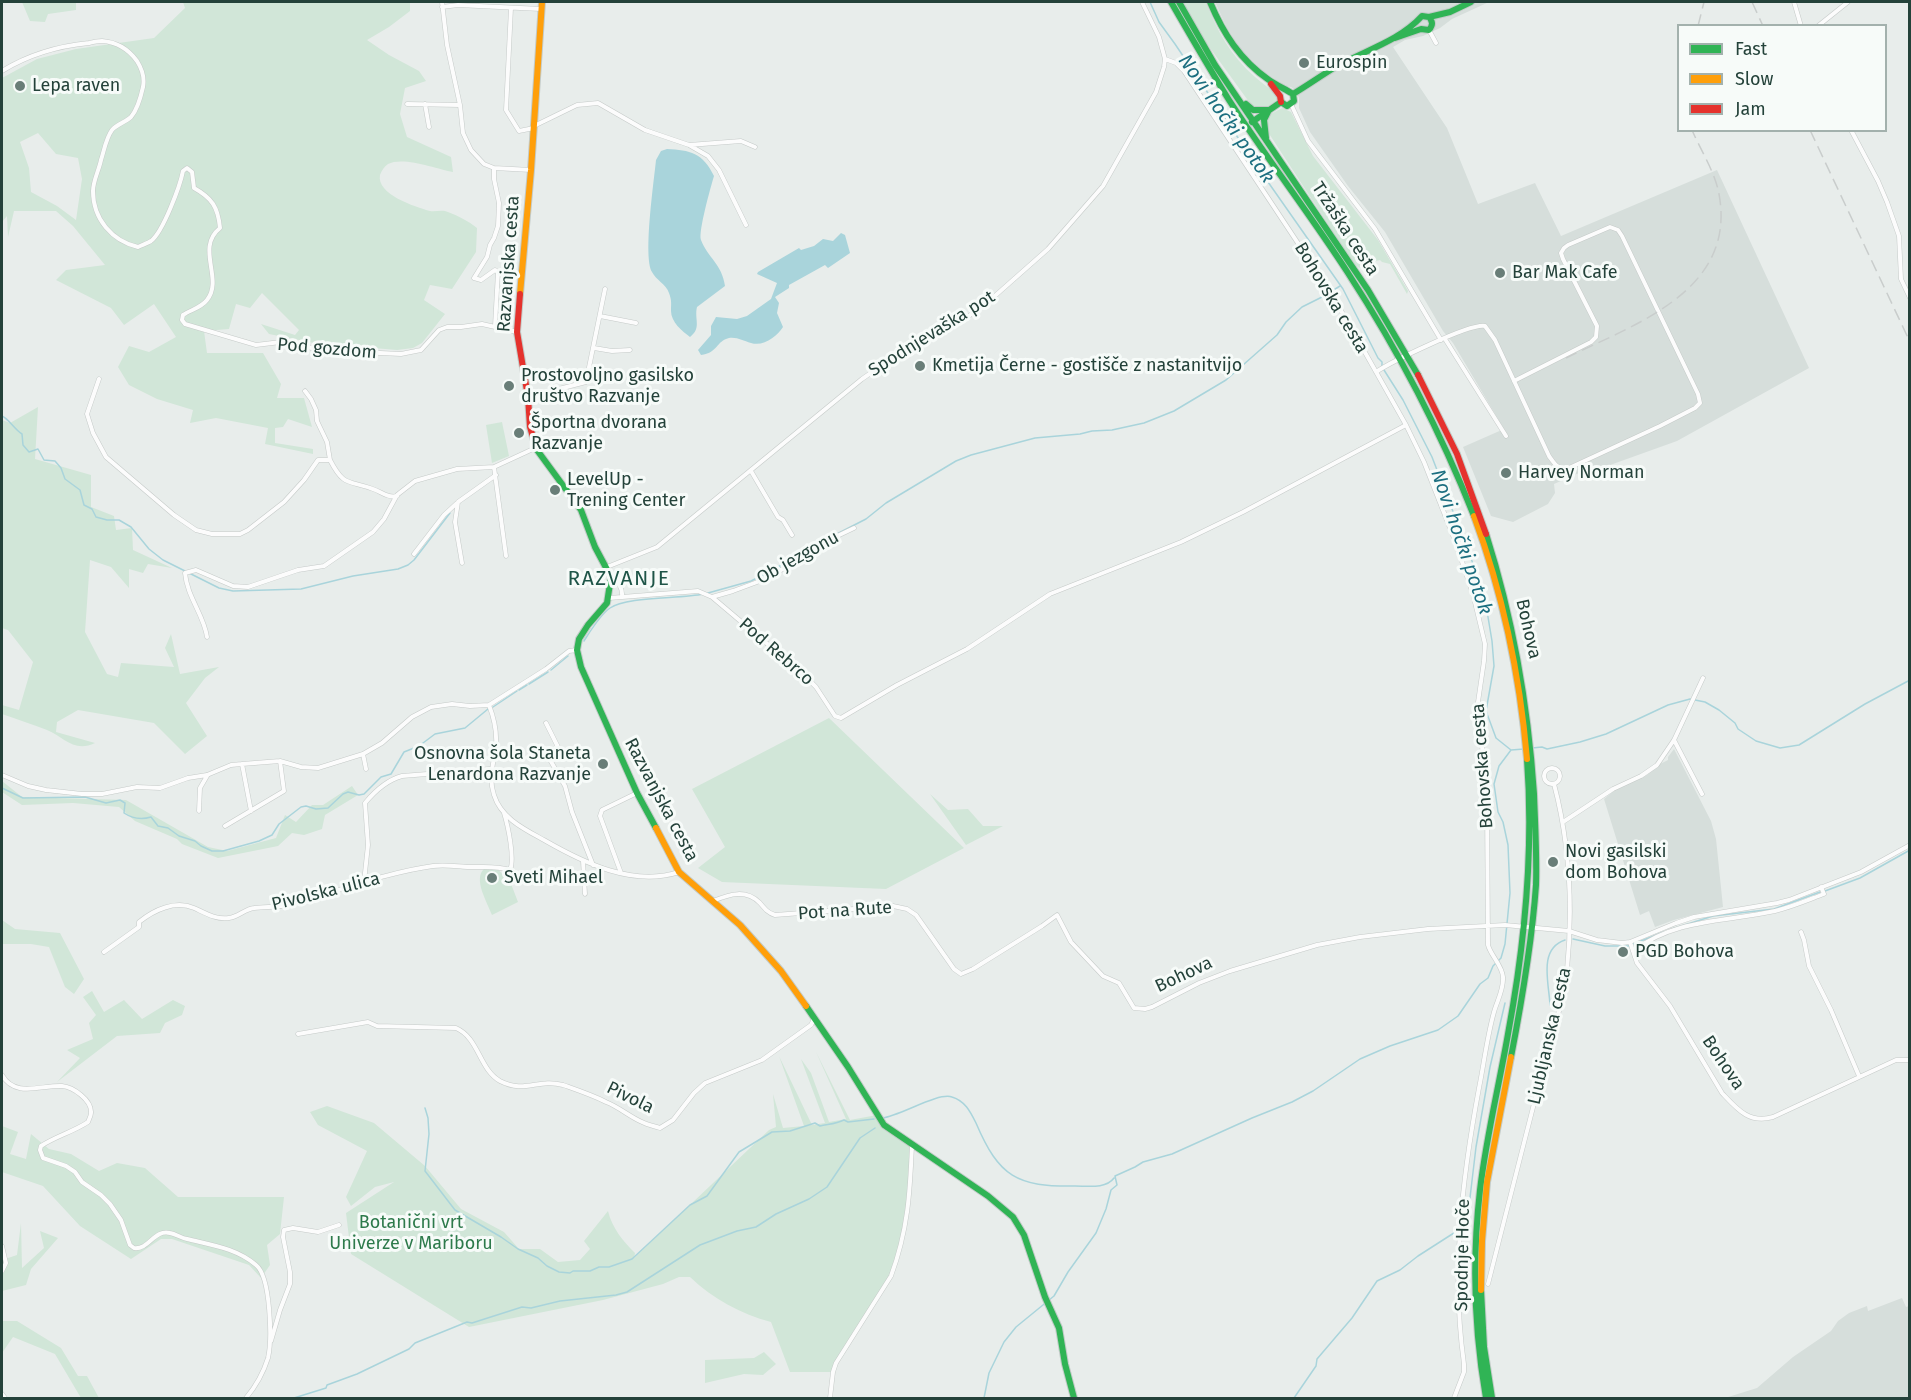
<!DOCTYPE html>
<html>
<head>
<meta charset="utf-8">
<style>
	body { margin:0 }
	#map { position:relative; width:1911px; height:1400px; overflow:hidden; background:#e8edeb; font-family:"Fira Sans",sans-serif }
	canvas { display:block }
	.frame { position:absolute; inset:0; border:3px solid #24423a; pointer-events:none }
	.legend { position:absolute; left:1677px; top:24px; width:210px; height:108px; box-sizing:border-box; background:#f7fbf9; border:2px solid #a3b1ad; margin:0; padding:8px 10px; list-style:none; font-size:18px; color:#24423a }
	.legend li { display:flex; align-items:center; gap:12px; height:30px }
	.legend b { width:30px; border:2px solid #a3b1ad }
</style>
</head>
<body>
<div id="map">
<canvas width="1911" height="1400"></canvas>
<div class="frame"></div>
<ul class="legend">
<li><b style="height:8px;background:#30b455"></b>Fast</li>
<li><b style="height:8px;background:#ff9f0a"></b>Slow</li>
<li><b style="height:8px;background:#e5322d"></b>Jam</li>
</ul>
</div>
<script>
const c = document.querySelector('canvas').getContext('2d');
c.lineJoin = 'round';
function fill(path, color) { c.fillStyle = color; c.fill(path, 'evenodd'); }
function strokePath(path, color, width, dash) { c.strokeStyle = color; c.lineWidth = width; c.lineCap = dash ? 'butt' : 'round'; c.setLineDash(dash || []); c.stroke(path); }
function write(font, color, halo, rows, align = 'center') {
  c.font = font + ' "Fira Sans",sans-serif'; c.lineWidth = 6; c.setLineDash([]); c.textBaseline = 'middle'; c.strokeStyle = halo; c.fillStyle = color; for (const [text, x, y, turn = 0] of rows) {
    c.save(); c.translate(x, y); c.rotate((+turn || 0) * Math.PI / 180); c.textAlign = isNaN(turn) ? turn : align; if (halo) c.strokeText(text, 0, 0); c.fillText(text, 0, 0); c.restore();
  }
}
fill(new Path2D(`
	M1215,2H1489L1452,19L1440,28L1423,36L1405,40L1393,47L1447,128L1478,204L1535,183L1561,236L1717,170L1809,368L1677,441L1599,469L1595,466L1554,484L1555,493L1548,504L1513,522L1491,516L1463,447L1504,429L1453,343L1443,331L1385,232L1348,186L1310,132L1299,108V98L1296,91L1291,87L1285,86L1263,71L1240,49L1226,26Z
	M1674,749L1711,821L1716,839L1723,907L1674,920L1655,927L1649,911L1640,915L1604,799L1615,790L1647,775L1658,765L1668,760V757Z
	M1902,1298L1906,1307L1909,1306V1398H1725L1757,1388L1793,1357L1831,1331L1838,1321L1849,1313L1867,1306L1868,1311Z`), '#d6dedb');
fill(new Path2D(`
	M22,2H103L97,3H76V10L48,14L45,22L30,21Z
	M183,2H410V11L389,27L367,40L389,55L419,71L426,81L405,88L400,114L407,137L451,157L453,172C437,169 403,156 388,164C384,167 382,170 380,175C376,194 415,207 430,211C436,212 442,209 448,212C459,216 468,221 477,228L476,252L452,289L430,285L424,300L445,314L422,343L413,348L397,350L314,343L269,334L261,324L295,335L299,330L262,293L250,308L236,304L229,329L204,331L207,353H263L281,384L277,398H304L312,427L288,419L283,427L275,428V443L313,449V454L265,444L268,428L216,418L190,423L193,410L157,399L129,385L118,367L129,346L149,352L176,337L154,304L124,325L111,308L56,280L66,270L105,265L73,226L56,211H14L8,237L7,216L2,222V78L37,59L76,49L154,38L185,8ZM38,133L56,154L78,158L82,179L76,220L57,206L31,192L29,168L20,142Z
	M1182,2H1206C1217,31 1231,56 1255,77C1262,83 1270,89 1277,95V100C1268,107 1263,111 1252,106L1202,37Z
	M1282,108L1291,112L1313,156L1378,240L1408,291L1407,294L1390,264L1382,262L1380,260L1366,264L1368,268C1361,270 1356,267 1352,261L1266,129L1269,115Z
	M38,407L35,459L91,475V507L114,516L116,530L132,528L133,550L172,568L148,564L143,573L129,569V588L111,567L90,560L85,632L107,674L118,677L121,663L174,667L165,648L171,634L180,674L219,667L205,678L186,703L207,736L185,754L154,723L78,710L57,722L56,732L95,743C74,753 64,737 47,730C32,724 16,719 2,714V705L19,710L33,662L8,630L2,628V420L10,423Z
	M502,422L509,456L492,463L486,425Z
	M829,718L964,848L886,889L722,882L698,868L725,847L692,789Z
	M2,781L22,797L126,800L208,847L227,851L276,838L285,815L296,822L312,805H323L352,786L358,795L325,815L322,829L304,835L292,833L278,846L218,858L182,844L177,839L135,821L119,807L73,803L22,805L2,792Z
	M930,794L948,810L968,809L983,826H1003L966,845Z
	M484,869H498L503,875L508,876L518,902L492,915C487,902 473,879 484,869Z
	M2,920L15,929L60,933L84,979L74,994L65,987L49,947L31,944H2Z
	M92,991L104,1012L124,1000L142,1019L173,1000L185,1006L182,1015L165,1023L160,1033L117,1036L57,1082L80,1058L67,1050L93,1039L89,1023L96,1015L83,997Z
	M816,1052L850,1120L877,1115L880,1120L912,1145L909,1206L891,1276L833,1372H790L771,1322C741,1314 713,1299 690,1277H679L663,1284L603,1300L469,1327L351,1254L346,1213L394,1182L375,1187L351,1206L346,1197L367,1151L318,1125L310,1112L327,1106L374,1123L425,1166L461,1209L504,1232L519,1249H540L558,1262L580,1260L590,1249L584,1241L608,1211C612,1228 623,1241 635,1253L634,1258L769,1130L776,1127L773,1094L783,1128L804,1126L779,1056L812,1125L825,1123L801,1059L811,1073L829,1122L846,1119Z
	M2,1126L18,1132L10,1154L26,1159L31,1134L49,1149L71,1154L99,1171L117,1163L145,1168L178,1197H284L280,1234L267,1245L270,1265L261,1278L249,1265L172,1239H161L131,1259L80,1226L43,1186L2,1172Z
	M21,1223L22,1268L44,1248L40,1231L58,1238L31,1269L26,1285L2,1291V1260L17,1255Z
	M2,1321H17L61,1348L78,1376H87L99,1398H81L55,1354L13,1337L2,1353Z
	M764,1352L776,1364L763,1375L744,1374L705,1383V1360L754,1358Z`), '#d1e6d8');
fill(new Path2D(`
	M667,149C690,150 703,153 714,176C711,186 698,232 701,240C708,258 722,264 725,286L697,307C694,319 702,328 690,337C682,331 671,322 671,311C671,304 672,301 669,293C666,284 656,280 652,272C643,256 654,181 656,160L661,151Z
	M841,233L845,235L850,253L828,268L825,265L789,285V288L775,297L779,303L777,313L783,327C777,336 764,347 751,343C743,341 738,337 729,338C716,341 718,353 701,355L698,350L711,335V326L716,317L737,319L747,316L771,299L777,283L757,274L758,272L799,248L801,250L814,246L823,239L833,241Z`), '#a9d4db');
strokePath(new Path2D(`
	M1150,2L1159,22L1175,44L1261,172L1343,289L1378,358L1382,362V366
	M1332,291L1340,286
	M1384,370L1403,400L1432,457L1472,561L1487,611L1492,641L1494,666L1486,711L1496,738L1511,750L1524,749
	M2,416C9,419 14,429 22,434L23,445L29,452L38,449L44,460L55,461L61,468L65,479L80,490L84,505L92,509L96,517L107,520H119L131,527L149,549L163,560L219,588L233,591L301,589L353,576L398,569L408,565L414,560L450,513
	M708,593L751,581L771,571L825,540L866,519L886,503L956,461L971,455L1035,438L1080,434L1092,431L1112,430L1144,423L1174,411L1226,380L1277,335L1286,322L1302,307L1328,294
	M584,641C591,630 600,615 610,608C626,596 682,599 703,594
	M551,670L568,656
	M529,684L548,672
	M519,690L527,685
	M493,707L517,691
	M1532,748L1542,747L1547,749L1580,742L1606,734L1668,705L1690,699L1705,702L1719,710L1735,723L1738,729L1756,741L1780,748L1799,745L1865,704L1910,680
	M2,788L23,798L85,797L106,803L120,800L125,803L124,813C133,819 141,820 151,817L158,826L168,828L179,836L195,841L201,846L212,851H223L259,841L272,835L279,824L301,807L306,806L316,809L328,808L343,794L348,792L359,795L364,794L381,777L391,774L404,752L419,746L435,734L465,728L488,709
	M1825,891L1860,878L1910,850
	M1672,929L1713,916L1774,909L1820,892
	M1573,939L1605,946H1628L1664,932
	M1550,1005C1549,983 1538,949 1565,940
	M425,1108L428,1118L429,1134L425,1171L455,1210L501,1237L518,1249L538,1258L547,1266L559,1272L570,1273L573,1271H590L599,1267H609L632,1259L690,1205L707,1196L739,1152L772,1132L790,1131L815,1123L820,1126C829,1124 836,1124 844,1120L848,1122L874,1119
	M882,1118C900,1116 938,1092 952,1097C965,1101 970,1111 976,1123C999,1177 1017,1187 1075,1186C1088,1186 1106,1189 1114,1178
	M1462,1228L1467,1223L1476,1147L1490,1067L1505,1003
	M294,1398L326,1388L327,1385L357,1374L409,1349L415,1343L467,1322L472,1323L522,1307L531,1308L560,1301L616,1295L627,1292L700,1245L737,1231L756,1227L776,1214L809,1199L827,1187L860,1138L875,1128
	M984,1398L989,1373L1004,1342L1016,1327L1054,1296L1068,1272L1096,1233L1106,1209L1111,1190L1117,1185L1115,1176L1135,1167L1143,1162L1172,1154L1252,1118L1292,1102L1313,1091L1360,1059L1390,1046L1438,1030L1458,1016L1480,984L1488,978L1493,966L1501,958L1505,944L1510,893L1508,845L1503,822L1498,812L1494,784L1499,766L1511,750
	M1294,1398L1316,1366L1317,1359L1352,1318L1377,1281L1400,1270L1418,1256L1457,1231`), '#a9d4db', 1.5);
const street = new Path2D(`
	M442,2L447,45L460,105L463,133L471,150L484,164L494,168L531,170
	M1794,2L1801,26
	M442,7L458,5L541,9
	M511,8L506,110L519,131L534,128
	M1818,26L1848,2
	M1429,30L1436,43
	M1165,59L1176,63L1184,71L1325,284L1349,324L1406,425L1424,462L1454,538L1473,594L1485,644L1484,661L1478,702L1487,801L1488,945C1491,956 1502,965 1503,977C1504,989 1497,1001 1494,1012C1487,1037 1484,1063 1479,1088C1462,1179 1451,1272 1464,1364V1372L1454,1398
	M2,71C28,55 58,46 89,43C93,42 98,41 102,41C117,42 129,50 137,61C142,69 145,77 143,87C141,96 137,110 131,117C126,122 117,124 112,130C106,138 104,151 101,160C99,170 93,181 93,191C93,219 112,241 138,247C142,245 148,243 151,241C163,232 180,186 183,171L187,168L192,172L194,188C212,198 218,207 220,228C195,248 224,279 207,300C201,308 190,310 183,315L182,320L185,324L256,345L289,341L318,350L401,354L421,350L439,330L447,327H461L482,324L517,332
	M407,104L460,105
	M425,104L429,127
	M1291,104L1308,141L1375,229L1441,340
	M534,126L577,105L598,103L645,130L689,145L708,156L719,170L746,225
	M1851,130L1878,181L1887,202L1899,236L1901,279L1910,298
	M689,145L741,141L755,147
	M494,168V179L499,203L498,226L494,238L490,245L487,257L474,278L481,280L495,270L498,272L495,326
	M600,316L636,323
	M1445,339L1506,436
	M594,348L612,351L630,350
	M1376,372C1391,362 1470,323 1485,326L1495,340L1549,456C1554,463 1557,469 1567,469L1660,426L1695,408L1700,403L1698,394L1622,236L1618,230L1610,227L1568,245L1564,248L1561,253L1563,259L1597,326L1596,337L1591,342L1514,381
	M99,379L87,414L93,433L106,457L174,515L196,530L212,534H240L248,530L284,502L304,480L318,460H330C344,487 348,480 373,489C382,492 387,498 397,496
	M305,391L311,399L316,410L317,421L327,442L330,460
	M528,397L586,382L605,289
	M494,467L506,556
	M751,471L778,517L783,520L792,535
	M414,554L444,515L457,503
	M462,563L455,522L458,502L496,475
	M607,567L657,547L862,379L913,344L966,318L988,302L1048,249L1103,186L1156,92L1164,67L1165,59L1159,37L1142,2
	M622,597L698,591L712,597L733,591L768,578L831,539L854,528
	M712,597L803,674L816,687L835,716L841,718L897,685L967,649L1050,594L1181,542L1243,512L1406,425
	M609,598L622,597C623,589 618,580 611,577
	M207,637C204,615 187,597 185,573L196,570L233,586L248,587L298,570L324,566L373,532L384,519L397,495L415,481L457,469L494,467L533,449L537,450
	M489,705C494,718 497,731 496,745C494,763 488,777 494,795C501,818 524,829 544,840C584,863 633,887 679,872
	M546,723L559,749V752L549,758L565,786L572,812L593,865
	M1674,740L1702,794
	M363,754L366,769
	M242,764L251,811
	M1544 776a8 8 0 1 1 16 0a8 8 0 1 1-16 0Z
	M2,775L28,786L46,790L82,794H102L137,787L160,788L188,778L207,775L231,765L242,764L280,761L301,767L318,768L363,754L382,743L412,717L431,707L452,704L470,706L489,705L546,669L569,651L577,650
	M199,811L200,788L207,776
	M1563,822L1613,789L1641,776L1657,765L1674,740L1703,678
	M225,826L284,791L280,761
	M583,861L585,894
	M621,873L600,816L602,810L637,793
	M364,882L368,845L365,803C375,791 387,780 402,776L490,769
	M713,901C730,894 746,889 760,903C765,909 768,913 775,915L893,906L907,909L916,915L954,969L961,974L973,969L1042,926L1057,915L1071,942L1103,976L1119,983L1134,1008L1145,1009L1152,1007L1199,983L1230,971L1317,945L1360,937L1428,929L1505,925L1569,931L1597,940L1622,943L1630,942L1676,923L1694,917L1777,903L1789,900L1861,872L1910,845
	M1801,932L1804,940L1809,966L1831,1010L1859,1076
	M1630,942L1637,963L1670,1006L1722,1093C1737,1109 1749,1124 1773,1117L1896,1060H1910
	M1633,951C1677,918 1726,922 1775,911C1792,907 1808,900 1824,894L1821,887
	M104,952L139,927V922C154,910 175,900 194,908C205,913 216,920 229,918C238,917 245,909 254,908C265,906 276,908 286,905C335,893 383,873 433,866C446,864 460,867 474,867C487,867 497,866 510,870C515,859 508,826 504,813
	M298,1034L368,1022L377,1026L456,1028C479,1038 479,1069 500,1081C525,1094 538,1078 563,1085C577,1090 592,1095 606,1102C619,1107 630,1117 642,1122C648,1125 654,1126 660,1128L673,1120L694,1093L705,1083L762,1060L811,1025L814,1019
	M2,1075C15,1098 41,1085 62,1086C73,1087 92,1100 91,1113C91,1116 89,1119 88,1122C73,1132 56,1136 41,1146L40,1150L43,1158L66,1166L75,1172L82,1182L101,1195L110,1204L121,1220L130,1245L134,1248C149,1250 154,1229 170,1233C176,1234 181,1238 187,1239C211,1245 236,1248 256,1265C271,1277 272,1340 268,1358C263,1374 256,1386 246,1398
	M2,1246L6,1263L2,1271
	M1488,1284C1506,1214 1524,1145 1541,1076C1550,1041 1563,1005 1567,970C1573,908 1570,845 1554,784
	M271,1341L280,1310L290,1284V1272L283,1237L284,1230L293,1228L318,1232L339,1225
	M2,1394L5,1398
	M830,1398L833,1372L836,1363L891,1276C908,1230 910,1193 912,1145`);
const fast = new Path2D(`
	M1171,2C1190,35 1209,68 1229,100C1267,159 1310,214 1348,273C1398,350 1440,430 1474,516
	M1179,2L1215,65L1368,290L1418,375
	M1210,2C1223,33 1240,60 1269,80C1276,85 1285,89 1293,94
	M1429,17L1450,12L1471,2
	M1293,94C1308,85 1322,75 1337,66C1366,50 1399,41 1422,16L1429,17C1433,22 1433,25 1429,30L1421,29L1395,38
	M1281,102L1287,106L1294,101L1293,94
	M1246,104L1253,110H1268
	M1252,122L1281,102
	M1266,138L1264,120L1268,112
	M535,444L537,450L581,510L595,547L611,577L607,603L588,625L579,639L577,650L581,667L637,793L656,828
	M1486,534C1513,619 1528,705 1534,794C1535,824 1537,855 1536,885C1532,943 1522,1000 1511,1057
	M806,1006L848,1067L884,1125L988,1196L1013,1217L1024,1235L1045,1297L1059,1328L1065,1364L1074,1398
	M1481,1290L1484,1347L1492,1398
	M1486,1398C1474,1329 1472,1260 1480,1190C1486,1138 1499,1086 1508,1034C1525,943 1534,852 1527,759`);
const slow = new Path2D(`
	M520,294L531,170L542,2
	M1474,516C1503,594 1520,677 1527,759
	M656,828L679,872L740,925L781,971L806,1006
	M1481,1290L1482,1241L1487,1182L1511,1057`);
const jam = new Path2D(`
	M1271,84L1280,96L1281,102
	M520,294L517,332L528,397L530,427L535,444
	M1418,375L1457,454L1486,534`);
strokePath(street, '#c5cac8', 5);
strokePath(fast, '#c3cbc8', 8);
strokePath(slow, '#c3cbc8', 8);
strokePath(jam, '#c3cbc8', 8);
strokePath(street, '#fcfcfc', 4);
strokePath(fast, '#30b455', 6);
strokePath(slow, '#ff9f0a', 6);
strokePath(jam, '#e5322d', 6);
strokePath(new Path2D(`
	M1752,2L1763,26
	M1698,26L1704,2
	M1810,130L1910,342
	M1566,358C1635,324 1737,291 1719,194C1715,172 1701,151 1692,130`), '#c9cdcc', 1.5, [12, 6]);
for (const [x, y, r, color] of [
	[1304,63,6,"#697e78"],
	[20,86,6,"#697e78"],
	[1500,273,6,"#697e78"],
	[920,366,6,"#697e78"],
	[509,386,6,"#697e78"],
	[519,433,6,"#697e78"],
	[1506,473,6,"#697e78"],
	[555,490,6,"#697e78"],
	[603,764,6,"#697e78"],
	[1553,862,6,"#697e78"],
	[492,878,6,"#697e78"],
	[1623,952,6,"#697e78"]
]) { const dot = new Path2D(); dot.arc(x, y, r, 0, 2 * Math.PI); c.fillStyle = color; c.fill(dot); strokePath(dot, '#f7fbf9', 2); }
write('18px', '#24423a', '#f7fbf9', [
	["Eurospin",1316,63],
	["Lepa raven",32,86],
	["Bar Mak Cafe",1512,273],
	["Kmetija Černe - gostišče z nastanitvijo",932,366],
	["Prostovoljno gasilsko",521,376],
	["društvo Razvanje",521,397],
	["Športna dvorana",531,423],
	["Razvanje",531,444],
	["Harvey Norman",1518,473],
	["LevelUp -",567,480],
	["Trening Center",567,501],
	["Osnovna šola Staneta",591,754,"right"],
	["Lenardona Razvanje",591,775,"right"],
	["Novi gasilski",1565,852],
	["dom Bohova",1565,873],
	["Sveti Mihael",504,878],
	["PGD Bohova",1635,952]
], 'left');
write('18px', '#24423a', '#f7fbf9', [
	["Tržaška cesta",1345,229,57],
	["Razvanjska cesta",509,264,-86],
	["Bohovska cesta",1331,298,59],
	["Spodnjevaška pot",932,334,-32],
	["Pod gozdom",327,349,5],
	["Ob jezgonu",798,558,-29],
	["Bohova",1528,629,77],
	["Pod Rebrco",776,652,41],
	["Bohovska cesta",1483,766,-94],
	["Razvanjska cesta",661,800,62],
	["Pivolska ulica",326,892,-14],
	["Pot na Rute",845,911,-4],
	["Bohova",1184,975,-25],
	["Ljubljanska cesta",1550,1036,-77],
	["Bohova",1723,1063,56],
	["Pivola",630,1098,26],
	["Spodnje Hoče",1463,1255,-89]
]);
write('18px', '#2d7a4b', '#f7fbf9', [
	["Botanični vrt",411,1223],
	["Univerze v Mariboru",411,1244]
]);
write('italic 20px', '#1c6f80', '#f7fbf9', [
	["Novi hočki potok",1226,119,55],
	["Novi hočki potok",1461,542,71]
]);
c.letterSpacing = '1.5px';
write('21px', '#1f5548', '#f7fbf9', [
	["RAZVANJE",619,579]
]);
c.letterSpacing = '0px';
</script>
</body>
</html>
